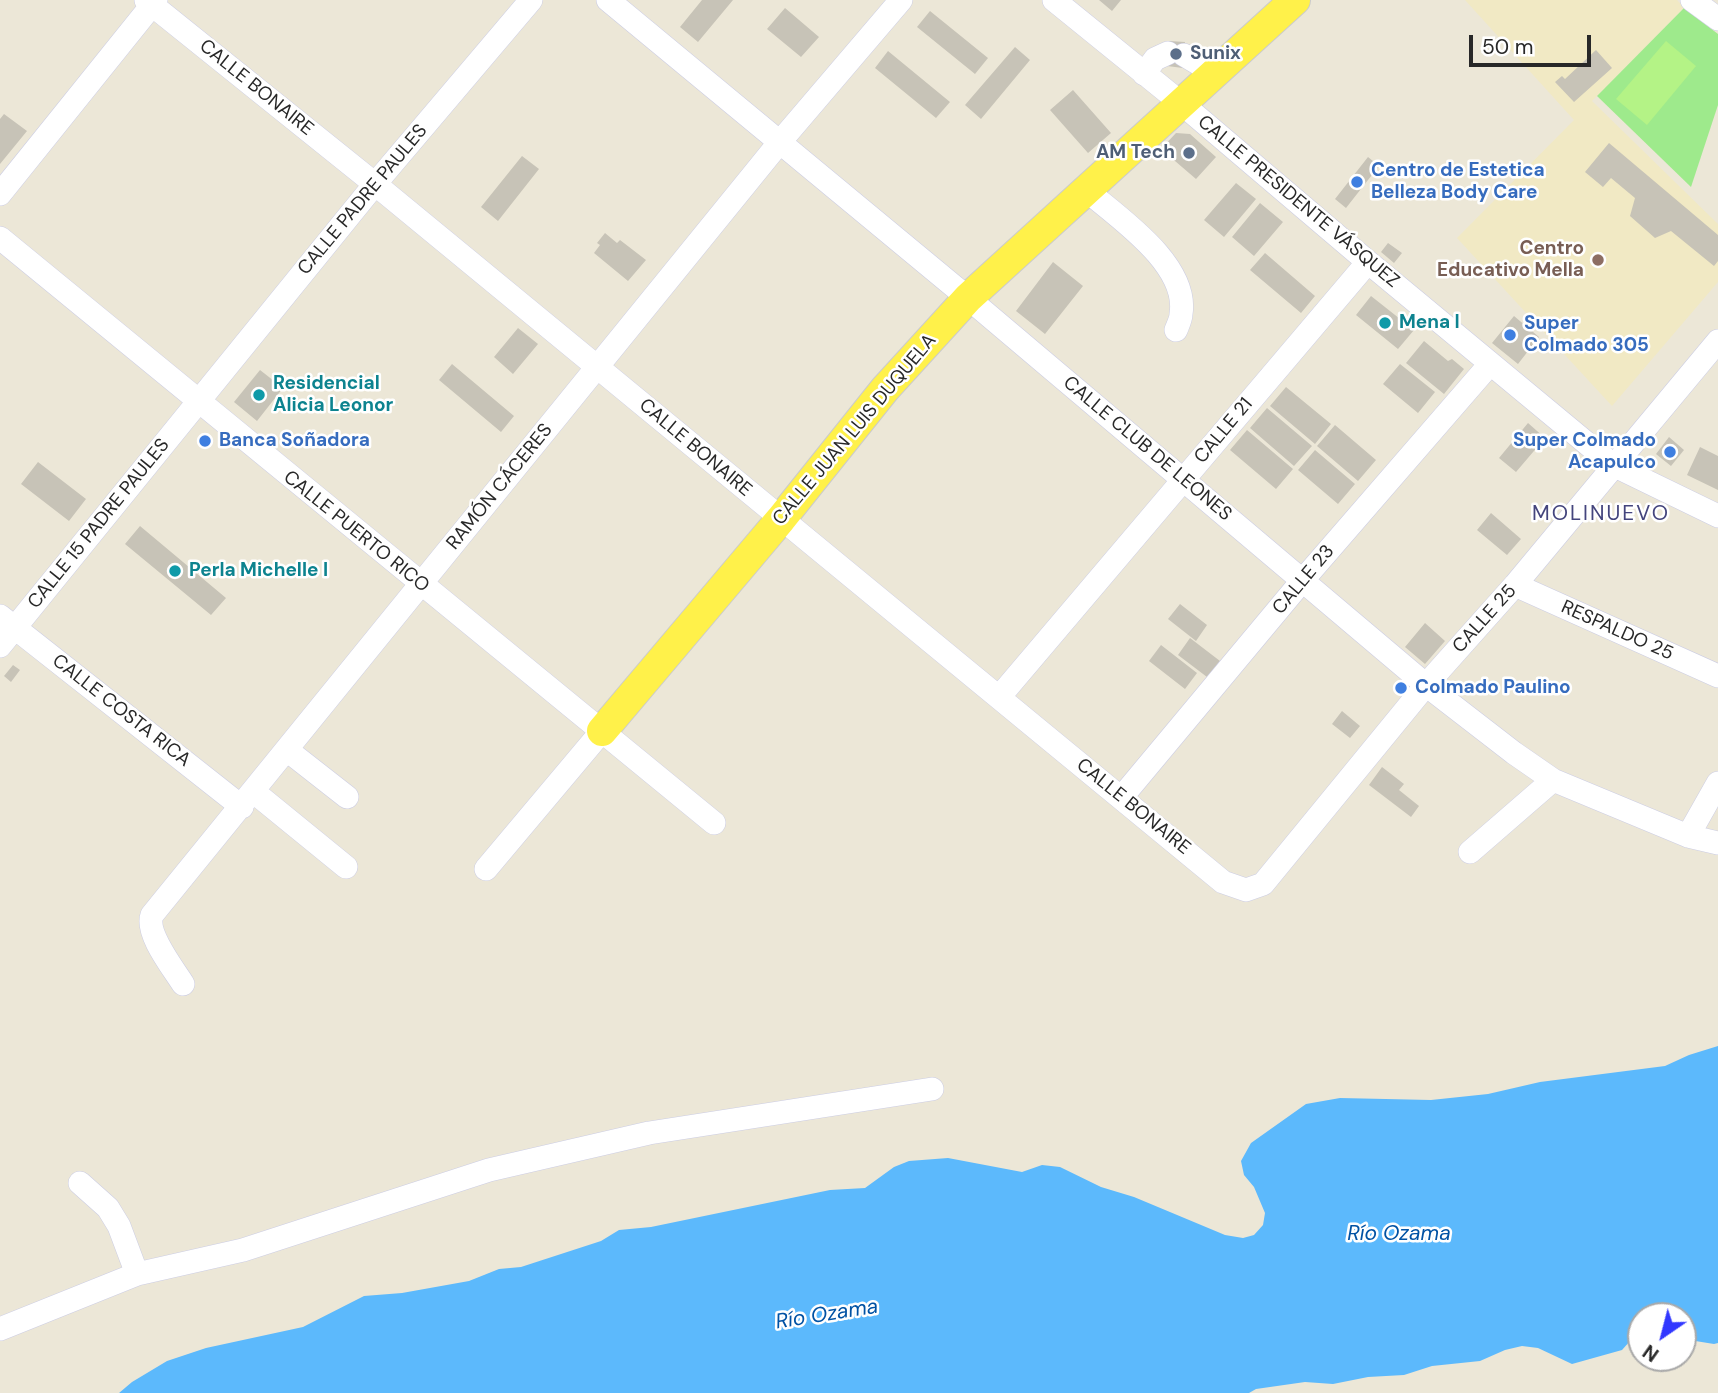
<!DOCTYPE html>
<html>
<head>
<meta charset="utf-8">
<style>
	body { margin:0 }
	#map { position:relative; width:1718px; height:1393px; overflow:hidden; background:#ece7d7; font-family:"DM Sans",sans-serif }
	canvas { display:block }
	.north { position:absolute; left:1627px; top:1302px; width:70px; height:70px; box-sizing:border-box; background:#fff; border:2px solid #a9a9a9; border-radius:50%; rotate:215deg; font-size:19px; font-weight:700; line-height:28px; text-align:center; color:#282828 }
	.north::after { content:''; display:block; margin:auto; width:24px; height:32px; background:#3238ff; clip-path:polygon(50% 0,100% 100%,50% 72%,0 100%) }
	.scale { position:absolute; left:1469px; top:35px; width:122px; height:32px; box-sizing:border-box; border:4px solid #282828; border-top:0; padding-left:9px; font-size:21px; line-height:24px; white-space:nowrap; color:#282828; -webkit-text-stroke:5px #fff; paint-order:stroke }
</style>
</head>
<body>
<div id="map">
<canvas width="1718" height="1393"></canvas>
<div class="north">N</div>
<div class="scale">50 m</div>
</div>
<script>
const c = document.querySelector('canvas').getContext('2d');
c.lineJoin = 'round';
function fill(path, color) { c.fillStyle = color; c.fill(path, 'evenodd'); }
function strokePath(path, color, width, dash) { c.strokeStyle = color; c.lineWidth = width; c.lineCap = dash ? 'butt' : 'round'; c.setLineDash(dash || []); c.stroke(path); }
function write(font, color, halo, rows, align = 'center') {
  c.font = font + ' "DM Sans",sans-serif'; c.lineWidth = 5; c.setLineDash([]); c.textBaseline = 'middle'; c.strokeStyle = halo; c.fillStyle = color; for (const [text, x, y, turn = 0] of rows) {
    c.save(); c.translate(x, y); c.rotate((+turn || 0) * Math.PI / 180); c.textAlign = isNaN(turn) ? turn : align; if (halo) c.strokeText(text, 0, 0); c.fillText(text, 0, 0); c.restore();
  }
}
fill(new Path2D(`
	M1465,0H1677L1684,8L1592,101L1718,224V282L1612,406L1457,238L1574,120Z`), '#f1e9c4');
fill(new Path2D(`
	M1684,8L1718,34V105L1691,187L1597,96Z`), '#9eea8c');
fill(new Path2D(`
	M1666,41L1696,66L1647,125L1616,99Z`), '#b4f386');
fill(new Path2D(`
	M1718,1046V1343L1714,1344L1683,1339V1316H1641V1336L1630,1341L1622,1350L1572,1364L1538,1348L1522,1346L1505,1350L1480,1361L1432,1366L1404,1375L1368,1377L1333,1384L1305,1382L1256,1389L1249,1393H119L132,1382L167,1361L206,1348L303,1327L364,1296L402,1293L469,1281L499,1269L521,1267L601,1241L619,1230L651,1227L830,1190L865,1188L894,1167L909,1161L948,1158L1022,1172L1042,1165L1060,1167L1101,1187L1134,1197L1225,1235L1243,1238L1254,1235L1263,1225L1265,1213L1254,1187L1244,1175L1241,1161L1251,1143L1306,1104L1340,1098L1431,1100L1488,1094L1540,1082L1665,1066L1689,1055Z`), '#5cb9fc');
fill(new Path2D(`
	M702,0H733L698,42L680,27Z
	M1099,0H1121L1112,11Z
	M785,8L819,37L801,57L767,29Z
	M930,11L988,58L975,74L917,27Z
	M1169,41L1185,42L1183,68L1167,66Z
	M1015,47L1030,60L981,119L965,105Z
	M1596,50L1612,68L1574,102L1555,82L1562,76L1565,79Z
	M888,51L950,102L936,118L875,68Z
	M1073,90L1111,133L1088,153L1050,110Z
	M4,114L27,131L0,164V119Z
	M1176,133L1190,134L1216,157L1196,179L1161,149Z
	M1609,143L1718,235V261L1714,266L1671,231L1655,238L1630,216L1635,198L1611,178L1603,187L1585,172Z
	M522,156L539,169L498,221L481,207Z
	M1368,157L1379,166L1346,208L1335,199Z
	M1236,183L1256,199L1224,237L1204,220Z
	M1260,203L1283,222L1254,256L1232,237Z
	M605,233L617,243L620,240L646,260L628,281L594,253L600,245L597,243Z
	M1388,243L1402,253L1394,263L1381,252Z
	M1265,253L1315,296L1301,313L1250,270Z
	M1053,262L1083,286L1045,334L1016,311Z
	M1371,296L1414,330L1398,349L1356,315Z
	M1514,316L1539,337L1518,364L1492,343Z
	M518,328L538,344L513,374L494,357Z
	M1424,341L1448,361L1452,359L1464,369L1444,394L1406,363Z
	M452,364L514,416L501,432L439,380Z
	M1400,364L1435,392L1418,413L1383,384Z
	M260,370L283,388L257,421L234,402Z
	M1286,387L1331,424L1315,444L1270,406Z
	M1267,408L1312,446L1294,466L1250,428Z
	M1528,423L1545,438L1516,472L1499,458Z
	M1335,425L1376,460L1358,481L1317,446Z
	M1247,430L1293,469L1276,489L1230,450Z
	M204,433L213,441L207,448L198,440Z
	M1669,437L1684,450L1671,466L1656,454Z
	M1700,447L1718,456V490L1687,475Z
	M1315,450L1355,484L1338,504L1298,470Z
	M38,462L86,499L69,521L21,484Z
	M1491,513L1521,539L1507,555L1477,530Z
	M140,526L226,598L211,615L125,544Z
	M1180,604L1207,625L1196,641L1168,619Z
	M1425,623L1445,641L1425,664L1405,647Z
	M1190,638L1220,661L1207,677L1178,655Z
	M1161,645L1197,673L1185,689L1149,661Z
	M13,665L20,670L11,682L4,676Z
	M1342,711L1360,726L1350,738L1332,724Z
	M1382,767L1404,784L1399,790L1419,806L1411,817L1369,785Z`), '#c7c3b7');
const minor = new Path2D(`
	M146,0L375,184L1223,882L1246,890L1263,884L1426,685L1515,585L1718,341
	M608,0L968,298L1426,685L1514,753L1553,780L1688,836L1718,843
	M1054,0L1181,103L1368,262L1613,465L1718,516
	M1692,0L1718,19
	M1184,55L1199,64L1211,76
	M1144,74L1155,59L1168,53
	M1086,190C1119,218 1189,265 1181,314C1181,319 1178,325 1176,330
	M0,194L156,0
	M0,238L714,823
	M1515,585L1718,676
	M0,616L242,807
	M0,646L375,184L531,0
	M1000,696L1368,262
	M287,750L347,797
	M254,792L346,867
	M1121,798L1302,581L1490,364
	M1688,836L1718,783
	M1470,852L1553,780
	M486,869L602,731
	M183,984C173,968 145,933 152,915L779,143L901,0
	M80,1183L108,1208L119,1226L137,1274
	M0,1329L137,1274L243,1250L489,1170L649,1133L932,1089`);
const major = new Path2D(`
	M602,731L781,519L885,389L968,298L1295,0`);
strokePath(minor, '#cccde3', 24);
strokePath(major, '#cbcbcb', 32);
strokePath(minor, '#fff', 23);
strokePath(major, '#fff14a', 30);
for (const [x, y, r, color] of [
	[1176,54,7,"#5c6f8a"],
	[1189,153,7,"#5c6f8a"],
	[1357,182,7,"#3f7fe0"],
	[1598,260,7,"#8d6e63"],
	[1385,323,7,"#0f9aa8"],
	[1510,335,7,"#3f7fe0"],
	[259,395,7,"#0f9aa8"],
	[205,441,7,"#3f7fe0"],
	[1670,452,7,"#3f7fe0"],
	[175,571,7,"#0f9aa8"],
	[1401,688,7,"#3f7fe0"]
]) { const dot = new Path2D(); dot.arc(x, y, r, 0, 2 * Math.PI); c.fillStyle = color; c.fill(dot); strokePath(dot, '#fff', 2.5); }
write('bold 19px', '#4e5e75', '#fff', [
	["Sunix",1190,54],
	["AM Tech",1175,153,"right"]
], 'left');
write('19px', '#282828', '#fff', [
	["CALLE BONAIRE",256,88,39],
	["CALLE PADRE PAULES",363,200,-50],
	["CALLE PRESIDENTE VÁSQUEZ",1298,202,40],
	["CALLE JUAN LUIS DUQUELA",855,430,-50],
	["CALLE 21",1224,431,-50],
	["CALLE BONAIRE",695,448,40],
	["CALLE CLUB DE LEONES",1147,449,40],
	["RAMÓN CÁCERES",500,487,-51],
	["CALLE 15 PADRE PAULES",99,524,-51],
	["CALLE PUERTO RICO",356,532,39],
	["CALLE 23",1304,580,-50],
	["CALLE 25",1485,619,-48],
	["RESPALDO 25",1617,631,24],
	["CALLE COSTA RICA",121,711,38],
	["CALLE BONAIRE",1133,807,39]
]);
write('bold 19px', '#366cbe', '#fff', [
	["Centro de Estetica",1371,171],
	["Belleza Body Care",1371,193],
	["Super",1524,324],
	["Colmado 305",1524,346],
	["Banca Soñadora",219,441],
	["Super Colmado",1656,441,"right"],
	["Acapulco",1656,463,"right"],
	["Colmado Paulino",1415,688]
], 'left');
write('bold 19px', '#785e54', '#fff', [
	["Centro",1584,249],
	["Educativo Mella",1584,271]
], 'right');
write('bold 19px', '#0d838f', '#fff', [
	["Mena I",1399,323],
	["Residencial",273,384],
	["Alicia Leonor",273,406],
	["Perla Michelle I",189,571]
], 'left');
c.letterSpacing = '2px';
write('21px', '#44457d', '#fff', [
	["MOLINUEVO",1601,514]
]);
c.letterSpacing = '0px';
write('italic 21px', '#0052a4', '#fff', [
	["Río Ozama",1399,1234],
	["Río Ozama",827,1315,-9]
]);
</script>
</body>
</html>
